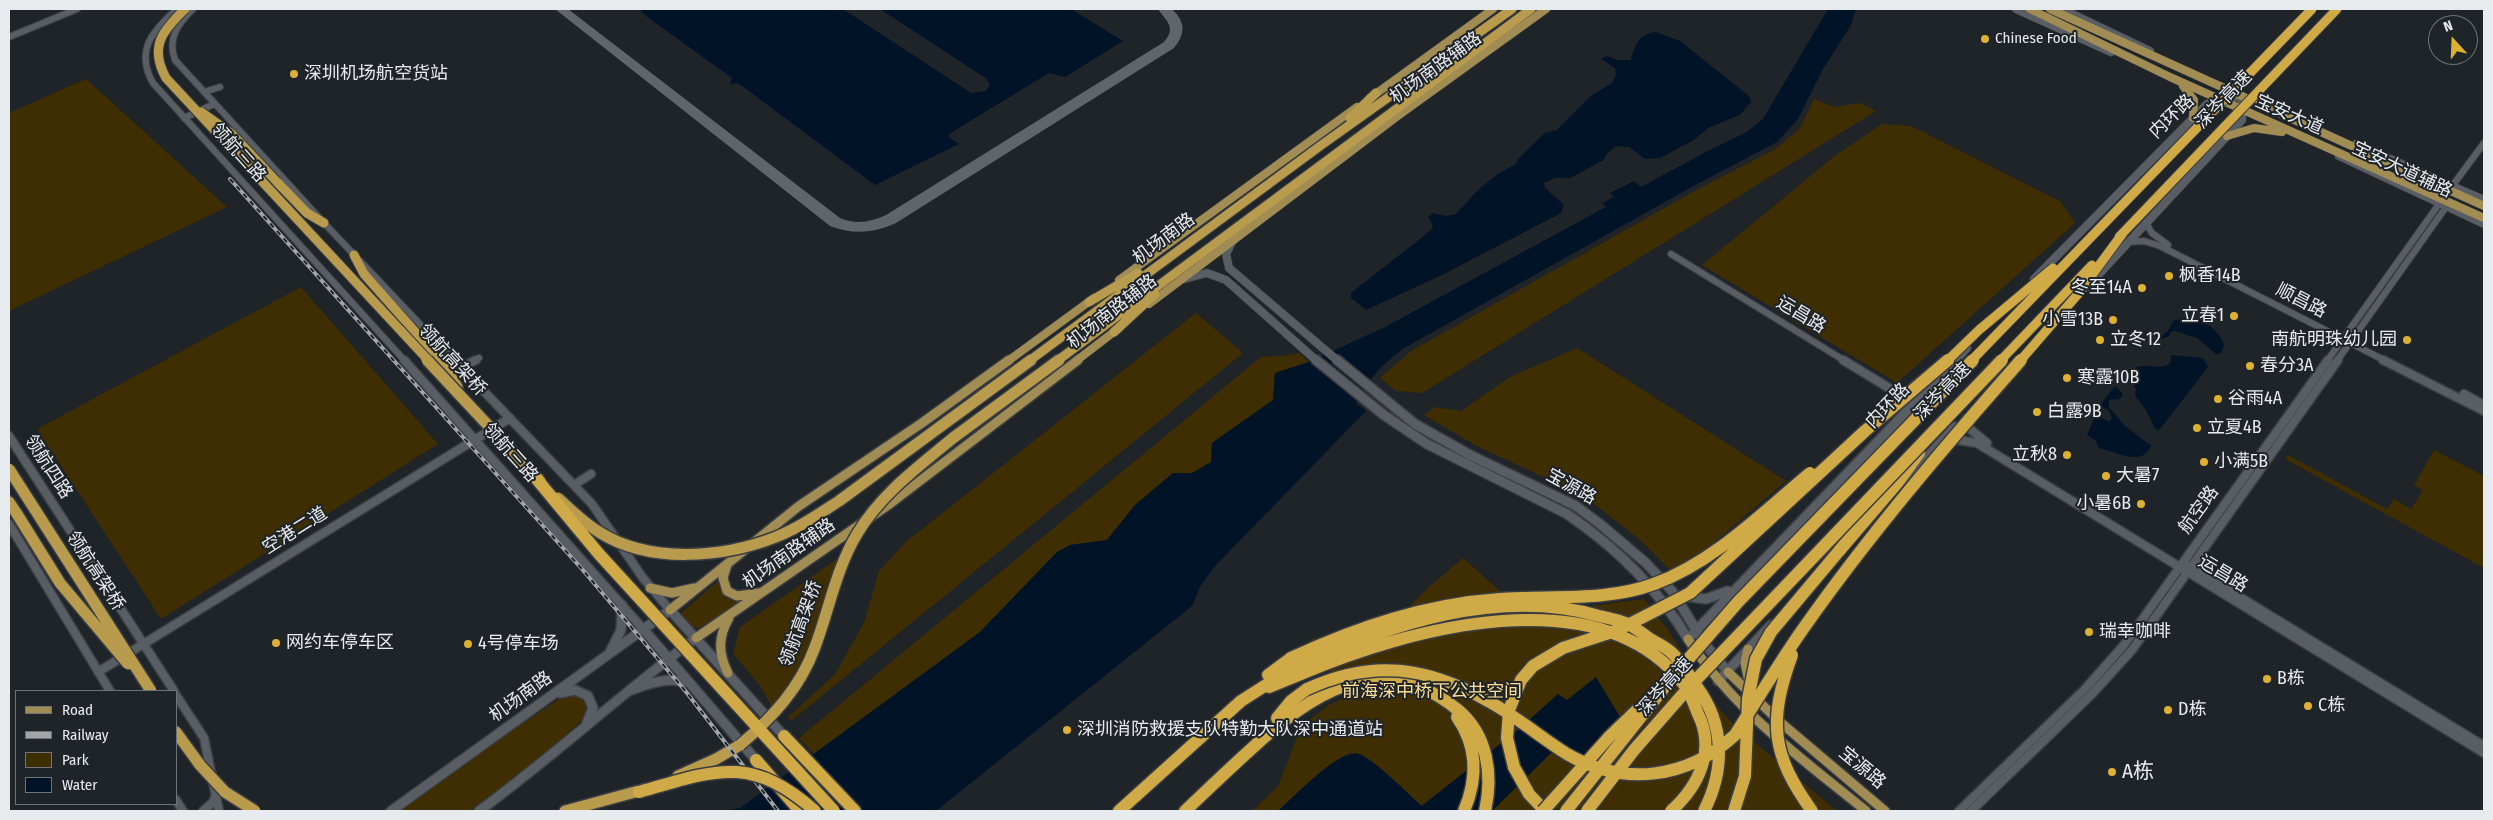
<!DOCTYPE html>
<html>
<head>
<meta charset="utf-8">
<style>
	body { margin:0 }
	#map { position:relative; width:2493px; height:820px; overflow:hidden; background:#1f2429; font-family:"Fira Sans Condensed",sans-serif }
	canvas { display:block }
	.frame { position:absolute; inset:0; border:10px solid #e8ebee; pointer-events:none }
	.legend { position:absolute; left:15px; top:690px; width:162px; height:115px; box-sizing:border-box; background:#1f2429; border:1px solid #6f7478; margin:0; padding:6px 9px; list-style:none; font-size:15px; color:#e8ebee }
	.legend li { display:flex; align-items:center; gap:10px; height:25px }
	.legend b { width:25px; border:1px solid #6f7478 }
	.north { position:absolute; left:2428px; top:15px; width:50px; height:50px; box-sizing:border-box; background:#1f2429; border:1px solid #6f7478; border-radius:50%; rotate:340deg; font-size:14px; font-weight:700; line-height:20px; text-align:center; color:#e8ebee }
	.north::after { content:''; display:block; margin:auto; width:18px; height:22px; background:#dfb133; clip-path:polygon(50% 0,100% 100%,50% 72%,0 100%) }
</style>
</head>
<body>
<div id="map">
<canvas width="2493" height="820"></canvas>
<div class="frame"></div>
<ul class="legend">
<li><b style="height:6px;background:#a18c53"></b>Road</li>
<li><b style="height:6px;background:#a2a6a9"></b>Railway</li>
<li><b style="height:14px;background:#3e2e02"></b>Park</li>
<li><b style="height:14px;background:#001327"></b>Water</li>
</ul>
<div class="north">N</div>
</div>
<script>
const c = document.querySelector('canvas').getContext('2d');
c.lineJoin = 'round';
function fill(path, color) { c.fillStyle = color; c.fill(path, 'evenodd'); }
function strokePath(path, color, width, dash) { c.strokeStyle = color; c.lineWidth = width; c.lineCap = dash ? 'butt' : 'round'; c.setLineDash(dash || []); c.stroke(path); }
function write(font, color, halo, rows, align = 'center') {
  c.font = font + ' "Fira Sans Condensed","Noto Sans SC",sans-serif'; c.lineWidth = 4; c.setLineDash([]); c.textBaseline = 'middle'; c.strokeStyle = halo; c.fillStyle = color; for (const [text, x, y, turn = 0] of rows) {
    c.save(); c.translate(x, y); c.rotate((+turn || 0) * Math.PI / 180); c.textAlign = isNaN(turn) ? turn : align; if (halo) c.strokeText(text, 0, 0); c.fillText(text, 0, 0); c.restore();
  }
}
fill(new Path2D(`
	M86,79L227,207L9,311V113Z
	M1814,99L1834,107L1860,103L1876,111L1422,393L1396,391L1380,378L1411,351L1702,187L1774,150L1800,128Z
	M1882,124L1911,126L2060,201L2075,223L1897,383L1702,265L1836,155Z
	M301,287L438,444L161,619L37,429Z
	M1196,313L1243,353L791,721L788,717L835,674L864,623L879,571L907,541Z
	M1577,348L1786,481L1710,546L1672,572L1639,539L1584,496L1477,446L1424,415L1435,407L1461,411L1510,377Z
	M1299,353L1309,362L1275,373L1273,400L1212,443L1211,462L1192,473H1173L1135,505L1107,540L1070,545L1057,552L980,632L814,754L799,738L1261,357L1283,356Z
	M2434,450L2484,476V568L2285,459L2288,455L2387,509L2394,499L2411,509L2423,490L2414,485Z
	M1463,558L1526,614L1644,599L1666,627L1712,700L1734,725L1837,811H1561L1557,808L1553,811H1492L1552,752L1566,758L1567,700L1558,694L1518,730L1421,806C1408,795 1370,755 1355,753C1339,751 1291,799 1278,811H1252L1278,786L1297,737L1306,723L1328,705L1346,697L1310,639L1355,631L1389,621L1410,606L1430,586Z
	M837,559C819,611 809,665 772,707L759,684L733,654L740,627Z
	M718,581C719,595 729,599 743,600L705,625L699,628L691,627L681,613Z
	M572,694L587,699L588,709L582,720L538,760L469,811H400L510,732L559,699Z`), '#3e2e02');
fill(new Path2D(`
	M640,9H843L971,93L986,91L990,85L987,79L880,9H1071L1123,41L1065,77L1049,73L949,134L950,138L959,144L875,185L738,83L730,84L732,78L646,16Z
	M1828,9H1856L1851,25L1823,69L1798,119L1777,142L1697,184L1406,347C1384,362 1368,379 1356,403L1366,411L1216,565L1201,585L1192,606L936,811H724L740,808L980,632L1057,552L1070,545L1107,540L1135,505L1173,473H1192L1211,462L1212,443L1273,400L1275,373L1309,362L1385,327L1606,207L1602,203L1614,197L1610,193L1634,181L1641,187L1704,153L1747,132L1763,119Z
	M1656,32L1680,41L1749,96L1751,102L1740,115L1710,127L1692,141L1660,158L1645,159L1629,147L1616,146L1605,156L1604,160L1570,178H1555L1544,183L1545,188L1564,205L1561,213L1442,275L1366,310L1351,298V293L1430,231L1433,226L1428,217L1433,213L1446,216L1456,214L1480,188L1498,174L1516,164L1518,159L1545,133L1557,130L1591,96L1612,83L1616,75L1615,68L1601,59L1606,56L1618,60H1631C1634,47 1639,33 1656,32Z
	M2189,316C2202,319 2219,330 2224,344L2222,352L2217,355L2197,338L2175,331H2172L2168,337L2156,341L2168,331L2173,321Z
	M2171,355L2203,358L2208,367L2160,429L2156,430L2146,410L2135,396L2136,389L2128,375L2129,371C2141,361 2155,370 2168,365L2171,361Z
	M2115,386L2123,394L2120,399L2109,400V407L2124,425L2151,446C2142,468 2115,451 2099,448L2095,440L2087,435L2096,414L2109,422L2112,418L2109,411L2100,405Z
	M1596,677L1631,735C1621,770 1578,762 1552,752L1492,811H1278C1293,798 1339,748 1359,754C1374,759 1408,794 1422,806L1518,730L1558,694L1567,700Z`), '#001327');
fill(new Path2D(`
	M555,9H568L840,218C856,225 871,222 886,215L1164,42C1177,27 1166,21 1158,9L1173,10C1186,23 1185,34 1174,48L896,223C874,233 853,235 830,226Z`), '#606569');
const tertiaryFar1 = new Path2D(`
	M177,9C152,31 135,51 153,83L405,361
	M193,9C178,24 167,38 175,60L324,223L455,361
	M9,37L77,9
	M204,92L220,87
	M184,118L214,104
	M2453,185L2484,143
	M2146,223L2152,233L2168,245
	M2129,242L2144,241L2160,246L2386,361
	M1671,254L1845,361
	M474,361L479,358
	M2327,361L2439,204
	M2337,361L2446,207`);
const tertiary = new Path2D(`
	M404,360L644,630
	M454,360L592,504L643,578L670,610
	M1843,360L1907,399
	M2383,360L2484,411
	M462,367L476,360
	M2464,394L2484,405
	M1966,419L1969,428L1987,443
	M9,436L174,691
	M1952,439L1977,443L2484,753
	M574,485L591,474
	M9,524L110,691
	M2187,565L2484,746
	M98,672L510,418
	M176,695L204,738L219,811
	M176,800L183,811
	M203,811L213,802L216,795
	M1959,811L2085,689L2124,645L2328,360
	M1971,811L2092,694L2132,650L2338,360`);
const secondaryFar1 = new Path2D(`
	M2016,9L2111,52
	M2062,9L2150,51
	M2356,144L2484,200
	M2339,156L2484,224
	M1233,240L1226,254L1229,268L1338,361
	M1184,279L1207,273L1226,280L1317,361
	M2034,279L2207,104L2242,96V120L2087,287
	M1955,361L1967,348`);
const secondary = new Path2D(`
	M1316,360L1384,415L1427,444L1567,514C1617,548 1657,587 1688,639L1956,360
	M1337,360L1415,424L1470,455L1576,506L1600,524L1646,563L1672,591L1705,644L1728,672
	M1906,480L1955,427
	M1683,596L1706,599L1728,591
	M644,630L756,760
	M610,652L621,630L622,605
	M1718,681L1771,625
	M632,690C651,682 670,677 690,683
	M560,693L575,690L588,696L593,708L586,725
	M391,811L670,610L784,736
	M479,811C554,756 622,693 696,638`);
const primaryFar1 = new Path2D(`
	M2030,9L2170,77L2484,218
	M2050,9L2484,206
	M2183,86L2194,100L2193,118
	M1370,98L1493,9
	M2227,136L2254,128L2282,132
	M1119,280L1357,107
	M1149,304L1399,115L1546,9
	M1008,361L1094,298
	M1076,361L1119,328`);
const primary = new Path2D(`
	M727,565L723,578L727,591L737,596L759,593
	M650,588L672,593L694,588
	M670,610L799,506L922,423L1009,360
	M696,638L891,503L1078,360
	M1688,639C1734,710 1801,758 1866,811
	M1748,649L1745,663L1750,686
	M1728,672L1780,722L1885,811
	M728,673C718,653 718,637 729,618`);
const trunkFar1 = new Path2D(`
	M1350,118L1376,93
	M277,182L307,213L324,223
	M354,255L364,274L441,361
	M1089,302L1138,273
	M1114,332L1155,294
	M1029,361L1320,146L1512,9
	M1057,361L1531,9`);
const trunk = new Path2D(`
	M440,360L457,387
	M953,438L1059,360
	M839,501L1031,360
	M9,502L17,514
	M176,732L200,765
	M678,776L716,759L740,745
	M565,811L646,789`);
const motorway = new Path2D(`
	M1839,551L1898,482L1919,453
	M1268,675L1291,658
	M1269,687L1301,674
	M1457,717C1478,747 1478,778 1464,811
	M1277,718L1291,701L1307,689
	M784,736L855,811
	M756,760L800,811
	M1514,767L1529,794L1545,811
	M1119,811L1241,701L1296,666
	M1185,811C1206,791 1227,771 1249,751C1311,694 1379,645 1458,710C1488,735 1493,775 1485,811`);
strokePath(tertiaryFar1, '#3a3e42', 8);
strokePath(tertiary, '#3a3e42', 11);
strokePath(secondaryFar1, '#3a3e42', 9);
strokePath(secondary, '#3a3e42', 12);
strokePath(primaryFar1, '#3a3e42', 9);
strokePath(primary, '#3a3e42', 12);
strokePath(trunkFar1, '#3a3e42', 11);
strokePath(trunk, '#3a3e42', 14);
strokePath(motorway, '#3a3e42', 15);
strokePath(tertiaryFar1, '#595e64', 6);
strokePath(tertiary, '#595e64', 8);
strokePath(secondaryFar1, '#595e64', 8);
strokePath(secondary, '#595e64', 9);
strokePath(primaryFar1, '#a18c53', 8);
strokePath(primary, '#a18c53', 9);
strokePath(trunkFar1, '#b99b4e', 9);
strokePath(trunk, '#b99b4e', 11);
strokePath(motorway, '#d1aa48', 12);
const rail = new Path2D(`
	M230,179L582,569L687,693L778,811`);
strokePath(rail, '#a2a6a9', 4);
strokePath(rail, '#1f2429', 2, [5]);
const trunkBridgeFar1 = new Path2D(`
	M185,9C162,31 149,47 166,78L429,361
	M201,112L232,134L277,182`);
const trunkBridge = new Path2D(`
	M427,360L540,481
	M9,469L151,691
	M558,498C571,510 584,523 599,532C649,564 723,558 776,537C799,528 819,514 839,501
	M17,514L60,583L128,664
	M740,745C773,717 800,688 815,647C829,610 836,569 857,534C881,494 918,467 953,438
	M200,765L225,792L255,811`);
const motorwayBridgeFar1 = new Path2D(`
	M2119,237L2337,9
	M1947,361L1979,330L2053,268
	M1971,361L2312,9
	M2000,361L2092,265
	M2020,361L2078,294L2123,233`);
const motorwayBridge = new Path2D(`
	M535,477L599,554L834,811
	M1792,655C1768,721 1771,754 1812,811
	M1291,658C1358,627 1426,604 1500,599C1551,595 1605,602 1654,584C1714,562 1762,513 1810,473
	M1296,666C1389,625 1498,587 1599,616C1608,618 1619,620 1628,624C1636,628 1643,634 1650,639C1657,643 1666,647 1672,653C1682,662 1689,676 1697,687C1725,725 1725,770 1704,811
	M1301,674C1407,629 1598,575 1683,683C1690,691 1694,704 1698,714C1716,750 1699,786 1671,811
	M1307,689C1372,659 1426,666 1488,701C1516,716 1540,737 1567,754C1624,787 1687,779 1735,735C1757,700 1779,663 1803,629C1869,535 1945,446 2021,360
	M1514,767L1507,738L1509,710L1521,680L1533,666L1563,648L1618,630L1690,593L1865,431L1948,360
	M639,792C715,770 750,754 815,811
	M1543,811L1610,736L1638,709
	M1566,811L1671,679L1738,602L1973,360
	M1587,811L1634,750L1691,685L2002,360
	M1734,811L1745,776L1748,699L1756,659L1771,632L1839,551`);
strokePath(trunkBridgeFar1, '#3a3e42', 11, []);
strokePath(trunkBridge, '#3a3e42', 14, []);
strokePath(motorwayBridgeFar1, '#3a3e42', 11, []);
strokePath(motorwayBridge, '#3a3e42', 15, []);
strokePath(trunkBridgeFar1, '#b99b4e', 9);
strokePath(trunkBridge, '#b99b4e', 11);
strokePath(motorwayBridgeFar1, '#d1aa48', 9);
strokePath(motorwayBridge, '#d1aa48', 12);
for (const [x, y, r, color] of [
	[1985,39,5,"#dfb133"],
	[294,74,5,"#dfb133"],
	[2169,276,5,"#dfb133"],
	[2142,288,5,"#dfb133"],
	[2234,316,5,"#dfb133"],
	[2113,320,5,"#dfb133"],
	[2100,340,5,"#dfb133"],
	[2407,340,5,"#dfb133"],
	[2250,366,5,"#dfb133"],
	[2067,378,5,"#dfb133"],
	[2218,399,5,"#dfb133"],
	[2037,412,5,"#dfb133"],
	[2197,428,5,"#dfb133"],
	[2067,455,5,"#dfb133"],
	[2204,462,5,"#dfb133"],
	[2106,476,5,"#dfb133"],
	[2141,504,5,"#dfb133"],
	[2089,632,5,"#dfb133"],
	[276,643,5,"#dfb133"],
	[468,644,5,"#dfb133"],
	[2267,679,5,"#dfb133"],
	[2308,706,5,"#dfb133"],
	[2168,710,5,"#dfb133"],
	[1067,730,5,"#dfb133"],
	[2112,772,5,"#dfb133"]
]) { const dot = new Path2D(); dot.arc(x, y, r, 0, 2 * Math.PI); c.fillStyle = color; c.fill(dot); strokePath(dot, '#1f2429', 2); }
write('15px', '#e8ebee', '#1f2429', [
	["Chinese Food",1995,39]
], 'left');
write('18px', '#e8ebee', '#1f2429', [
	["机场南路辅路",1436,68,-36],
	["深岑高速",2224,100,-46],
	["宝安大道",2289,115,24],
	["内环路",2172,117,-44],
	["领航三路",238,153,48],
	["宝安大道辅路",2402,170,25],
	["机场南路",1164,239,-37],
	["顺昌路",2301,301,27],
	["机场南路辅路",1112,312,-38],
	["运昌路",1801,315,31],
	["领航高架桥",452,360,47],
	["深岑高速",1943,392,-46],
	["内环路",1888,406,-46],
	["领航三路",510,453,48],
	["领航四路",48,467,57],
	["宝源路",1571,487,29],
	["航空路",2199,510,-54],
	["空港二道",295,531,-32],
	["机场南路辅路",789,554,-35],
	["领航高架桥",95,571,57],
	["运昌路",2223,574,31],
	["领航高架桥",801,624,-70],
	["深岑高速",1665,687,-48],
	["机场南路",521,697,-36],
	["宝源路",1862,768,40]
]);
write('18px', '#e8ebee', '#1f2429', [
	["深圳机场航空货站",304,74],
	["枫香14B",2179,276],
	["冬至14A",2132,288,"right"],
	["立春1",2224,316,"right"],
	["小雪13B",2103,320,"right"],
	["立冬12",2110,340],
	["南航明珠幼儿园",2397,340,"right"],
	["春分3A",2260,366],
	["寒露10B",2077,378],
	["谷雨4A",2228,399],
	["白露9B",2047,412],
	["立夏4B",2207,428],
	["立秋8",2057,455,"right"],
	["小满5B",2214,462],
	["大暑7",2116,476],
	["小暑6B",2131,504,"right"],
	["瑞幸咖啡",2099,632],
	["网约车停车区",286,643],
	["4号停车场",478,644],
	["B栋",2277,679],
	["C栋",2318,706],
	["D栋",2178,710],
	["深圳消防救援支队特勤大队深中通道站",1077,730]
], 'left');
write('18px', '#fbde9a', '#1f2429', [
	["前海深中桥下公共空间",1432,692]
]);
write('21px', '#e8ebee', '#1f2429', [
	["A栋",2122,772]
], 'left');
</script>
</body>
</html>
